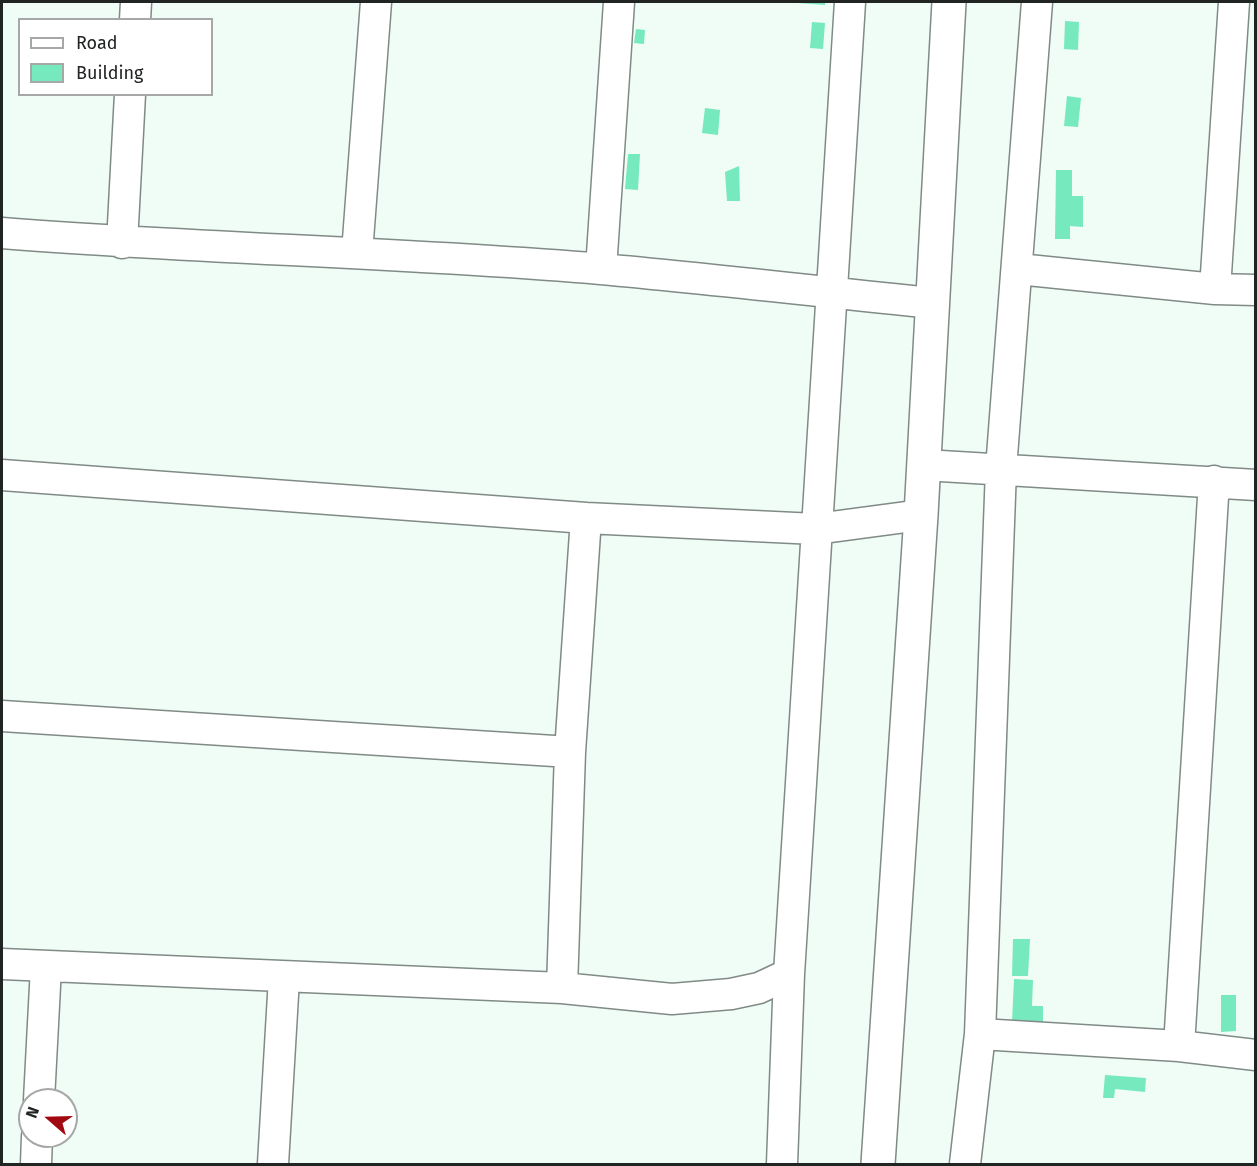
<!DOCTYPE html>
<html>
<head>
<meta charset="utf-8">
<style>
	body { margin:0 }
	#map { position:relative; width:1257px; height:1166px; overflow:hidden; background:#f0fcf6; font-family:"Fira Sans",sans-serif }
	canvas { display:block }
	.frame { position:absolute; inset:0; border:3px solid #202422; pointer-events:none }
	.legend { position:absolute; left:18px; top:18px; width:195px; height:78px; box-sizing:border-box; background:#fff; border:2px solid #a6a7a7; margin:0; padding:8px 10px; list-style:none; font-size:18px; color:#202422 }
	.legend li { display:flex; align-items:center; gap:12px; height:30px }
	.legend b { width:30px; border:2px solid #a6a7a7 }
	.north { position:absolute; left:18px; top:1088px; width:60px; height:60px; box-sizing:border-box; background:#fff; border:2px solid #a6a7a7; border-radius:50%; rotate:290deg; font-size:16px; font-weight:700; line-height:24px; text-align:center; color:#202422 }
	.north::after { content:''; display:block; margin:auto; width:21px; height:27px; background:#a20811; clip-path:polygon(50% 0,100% 100%,50% 72%,0 100%) }
</style>
</head>
<body>
<div id="map">
<canvas width="1257" height="1166"></canvas>
<div class="frame"></div>
<ul class="legend">
<li><b style="height:8px;background:#fff"></b>Road</li>
<li><b style="height:16px;background:#76e9be"></b>Building</li>
</ul>
<div class="north">N</div>
</div>
<script>
const c = document.querySelector('canvas').getContext('2d');
c.lineJoin = 'round';
function fill(path, color) { c.fillStyle = color; c.fill(path, 'evenodd'); }
function strokePath(path, color, width, dash) { c.strokeStyle = color; c.lineWidth = width; c.lineCap = dash ? 'butt' : 'round'; c.setLineDash(dash || []); c.stroke(path); }
fill(new Path2D(`
	M798,2H825V5L798,3Z
	M1065,21L1079,22L1078,50L1064,49Z
	M812,22L825,23L823,49L810,48Z
	M636,29L645,30L644,44L634,43Z
	M1067,96L1081,98L1078,127L1064,126Z
	M705,108L720,110L718,135L702,133Z
	M628,154H640L638,190L625,189Z
	M739,166L740,201H727L725,172Z
	M1056,170H1072V196H1083V227L1070,226V239H1055Z
	M1013,939H1030L1028,976H1012Z
	M1014,979L1033,980L1032,1006H1043V1024L1012,1022Z
	M1221,995H1236V1031L1221,1032Z
	M1105,1075L1146,1078L1145,1092L1115,1089L1114,1098H1103Z`), '#76e9be');
const minor = new Path2D(`
	M135,20L136,2
	M2,233C201,249 402,252 601,269C712,279 823,292 933,303
	M122,243L130,94
	M357,253L376,2
	M601,269L619,2
	M1018,269L1215,289L1256,290
	M1215,289L1234,2
	M924,465L1256,485
	M2,475L586,518L570,752L2,716
	M586,518L816,529L921,515
	M2,964L562,988L672,999L731,994L759,988L789,974L850,2
	M562,988L570,752
	M980,1034L1179,1046L1256,1055
	M1179,1046L1214,481
	M39,1100L46,967
	M36,1164L37,1136
	M273,1164L284,978
	M782,1164L789,974
	M965,1164L980,1034L1001,469L1037,2`);
const tertiary = new Path2D(`
	M878,1164L921,515L949,2`);
strokePath(minor, '#808a86', 33);
strokePath(tertiary, '#808a86', 36);
strokePath(minor, '#fff', 30);
strokePath(tertiary, '#fff', 33);
</script>
</body>
</html>
